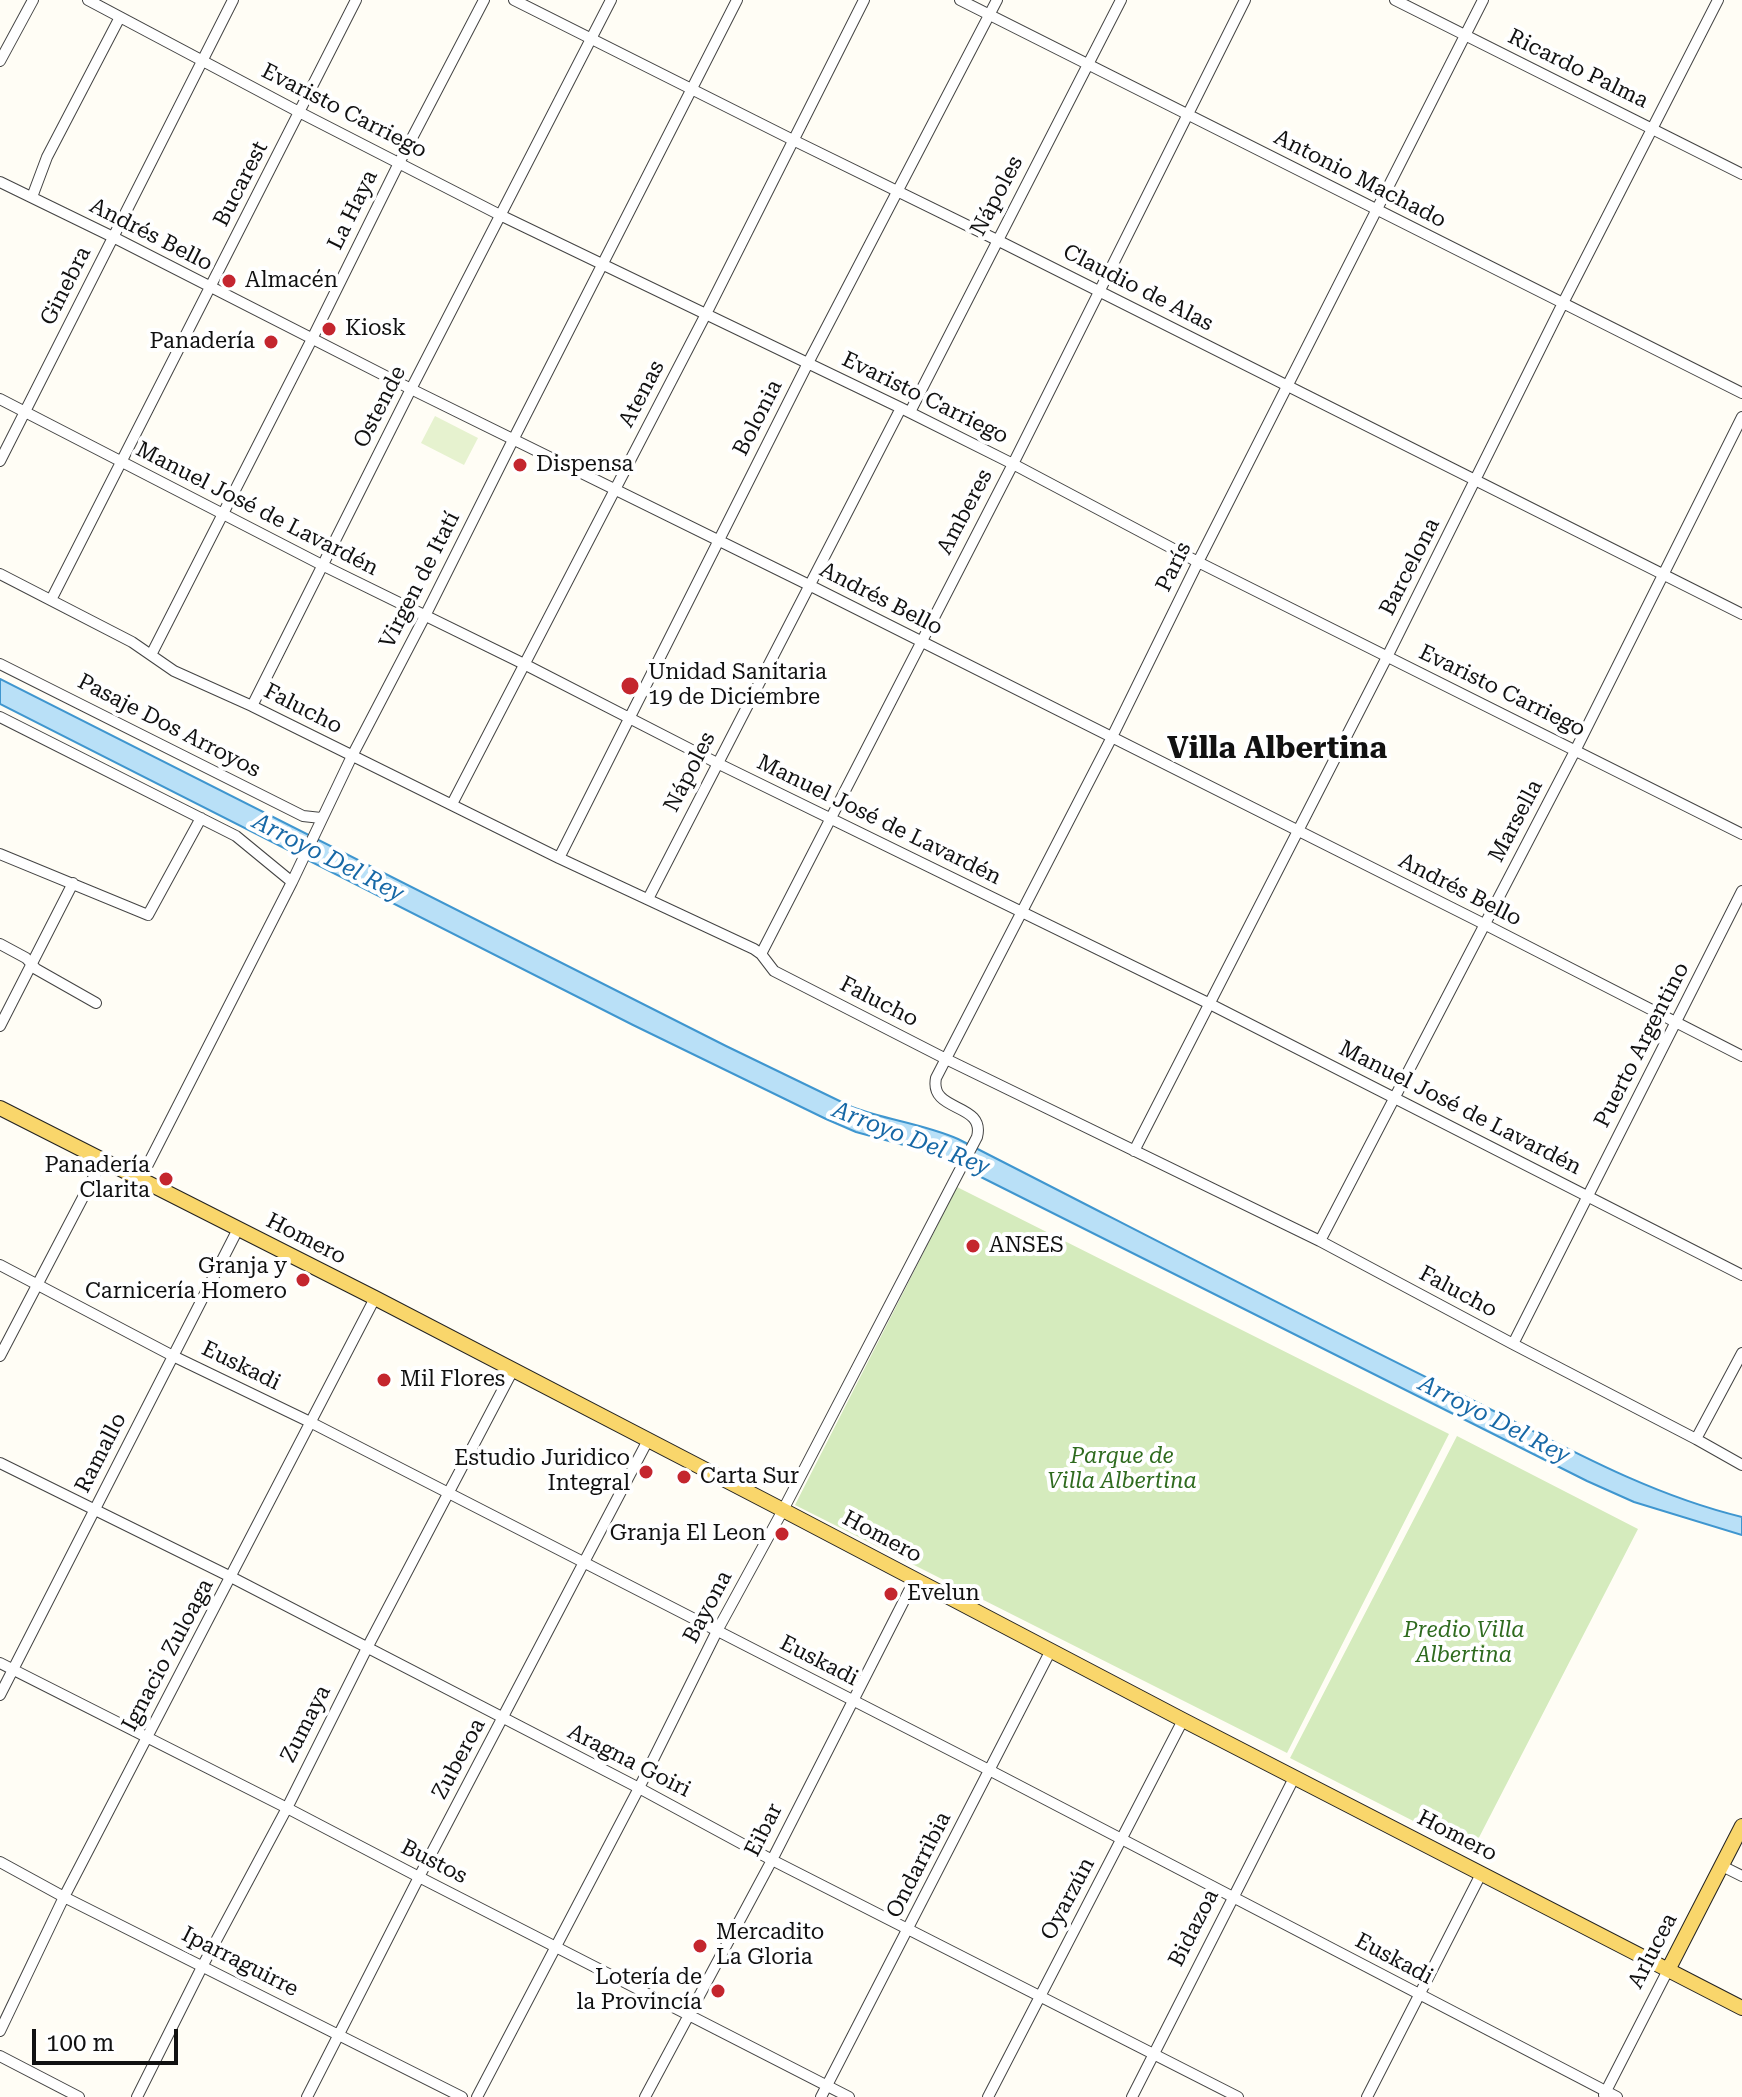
<!DOCTYPE html>
<html>
<head>
<meta charset="utf-8">
<style>
	body { margin:0 }
	#map { position:relative; width:1742px; height:2097px; overflow:hidden; background:#fffdf5; font-family:"Roboto Serif",serif }
	canvas { display:block }
	.scale { position:absolute; left:32px; top:2029px; width:146px; height:36px; box-sizing:border-box; border:4px solid #111; border-top:0; padding-left:10px; font-size:24px; line-height:28px; white-space:nowrap; color:#111; -webkit-text-stroke:6px #fff; paint-order:stroke }
</style>
</head>
<body>
<div id="map">
<canvas width="1742" height="2097"></canvas>
<div class="scale">100 m</div>
</div>
<script>
const c = document.querySelector('canvas').getContext('2d');
c.lineJoin = 'round';
function fill(path, color) { c.fillStyle = color; c.fill(path, 'evenodd'); }
function strokePath(path, color, width, dash) { c.strokeStyle = color; c.lineWidth = width; c.lineCap = dash ? 'butt' : 'round'; c.setLineDash(dash || []); c.stroke(path); }
function write(font, color, halo, rows, align = 'center') {
  c.font = font + ' "Roboto Serif",serif'; c.lineWidth = 8; c.setLineDash([]); c.textBaseline = 'middle'; c.strokeStyle = halo; c.fillStyle = color; for (const [text, x, y, turn = 0] of rows) {
    c.save(); c.translate(x, y); c.rotate((+turn || 0) * Math.PI / 180); c.textAlign = isNaN(turn) ? turn : align; if (halo) c.strokeText(text, 0, 0); c.fillText(text, 0, 0); c.restore();
  }
}
fill(new Path2D(`
	M957,1187L1449,1434L1287,1753L795,1505Z
	M1457,1436L1638,1529L1472,1851L1290,1758Z`), '#d5ebbd');
fill(new Path2D(`
	M435,416L478,438L464,465L421,443Z`), '#e6f2cf');
const water = new Path2D(`
	M0,679L726,1046L852,1107C886,1120 924,1124 958,1139C1125,1224 1291,1311 1460,1394C1551,1439 1642,1493 1742,1517V1535L1634,1502L1587,1481L933,1153L856,1132L826,1119L633,1025L0,704Z`);
fill(water, '#b9e0f7');
strokePath(water, '#3f96cf', 2);
const minor = new Path2D(`
	M88,0L299,112L500,215L901,408L1013,464L1198,562L1742,834
	M514,0L795,141L997,240L1742,614
	M960,0L1742,393
	M1395,0L1742,174
	M0,61L33,0
	M0,182L113,237L411,389L809,585L1484,924L1742,1056
	M32,197L47,157L120,17
	M0,399L322,565L524,664L717,763L1208,1003L1742,1275
	M910,412L1121,0
	M0,461L233,0
	M0,574L132,642L174,671L252,706L559,858L754,949L761,954L774,971L946,1059L1320,1241L1513,1344L1696,1439L1742,1465
	M51,600L356,0
	M152,653L312,339L399,163L484,0
	M0,664L303,816L321,818
	M252,706L411,389L611,0
	M0,717L236,836L292,882
	M452,804L706,314L864,0
	M0,854L148,915L201,818
	M559,858L808,363L997,0
	M648,899L901,408
	M0,944L26,958L36,969L96,1003
	M761,954L1013,464L1245,0
	M0,1026L73,883
	M1134,1151L1387,657L1563,303L1718,0
	M140,1180L292,882L352,756L425,616L513,440L737,0
	M1320,1241L1576,749L1742,417
	M0,1265L173,1356L310,1422L989,1770L1617,2097
	M1513,1344L1742,891
	M0,1356L102,1161
	M1696,1439L1742,1353
	M0,1463L231,1577L639,1788L772,1860L1238,2097
	M0,1663L287,1808L419,1877L849,2097
	M0,1695L238,1229
	M0,1862L64,1897L462,2097
	M1722,1866L1742,1876
	M0,2031L64,1897L375,1298
	M0,2056L79,2097
	M1604,2095L1668,1970
	M137,2097L203,1965L287,1808L367,1648L513,1370
	M307,2097L419,1877L648,1440
	M477,2097L639,1788L717,1631L783,1510L977,1137C986,1102 929,1113 936,1078L1112,737L1198,562L1483,0
	M645,2097L772,1860L915,1579
	M821,2097L1051,1650
	M988,2097L1183,1720
	M1132,2097L1294,1778
	M1367,2097L1481,1874`);
const major = new Path2D(`
	M0,1108L375,1298L783,1510L1183,1720L1742,2008
	M1668,1970L1742,1826`);
strokePath(minor, '#444', 12);
strokePath(major, '#222', 16);
strokePath(minor, '#fff', 10);
strokePath(major, '#f9d66b', 14);
for (const [x, y, r, color] of [
	[229,281,8,"#c4262e"],
	[329,329,8,"#c4262e"],
	[271,342,8,"#c4262e"],
	[520,465,8,"#c4262e"],
	[630,686,10,"#c4262e"],
	[166,1179,8,"#c4262e"],
	[973,1246,8,"#c4262e"],
	[303,1280,8,"#c4262e"],
	[384,1380,8,"#c4262e"],
	[646,1472,8,"#c4262e"],
	[684,1477,8,"#c4262e"],
	[782,1534,8,"#c4262e"],
	[891,1594,8,"#c4262e"],
	[700,1946,8,"#c4262e"],
	[718,1991,8,"#c4262e"]
]) { const dot = new Path2D(); dot.arc(x, y, r, 0, 2 * Math.PI); c.fillStyle = color; c.fill(dot); strokePath(dot, '#fff', 3); }
write('22px', '#111', '#fff', [
	["Ricardo Palma",1578,69,26],
	["Evaristo Carriego",344,111,27],
	["Antonio Machado",1360,179,27],
	["Bucarest",241,184,-63],
	["Nápoles",997,196,-62],
	["La Haya",353,210,-64],
	["Andrés Bello",151,235,27],
	["Ginebra",66,286,-63],
	["Claudio de Alas",1138,288,27],
	["Atenas",642,394,-62],
	["Evaristo Carriego",925,398,26],
	["Ostende",380,407,-63],
	["Bolonia",758,418,-63],
	["Manuel José de Lavardén",257,509,27],
	["Amberes",965,512,-62],
	["París",1174,567,-64],
	["Barcelona",1410,567,-63],
	["Virgen de Itatí",420,580,-63],
	["Andrés Bello",881,599,27],
	["Evaristo Carriego",1502,691,26],
	["Falucho",303,709,27],
	["Pasaje Dos Arroyos",169,726,27],
	["Nápoles",690,772,-63],
	["Manuel José de Lavardén",879,820,26],
	["Marsella",1516,821,-62],
	["Andrés Bello",1460,890,27],
	["Falucho",879,1002,27],
	["Puerto Argentino",1642,1045,-63],
	["Manuel José de Lavardén",1460,1108,27],
	["Homero",306,1239,27],
	["Falucho",1458,1292,28],
	["Euskadi",241,1366,26],
	["Ramallo",101,1453,-63],
	["Homero",882,1537,28],
	["Bayona",708,1607,-62],
	["Ignacio Zuloaga",168,1655,-62],
	["Euskadi",819,1661,27],
	["Zumaya",306,1724,-63],
	["Zuberoa",459,1759,-62],
	["Aragna Goiri",629,1761,27],
	["Eibar",764,1830,-63],
	["Homero",1457,1836,27],
	["Bustos",434,1862,27],
	["Ondarribia",919,1865,-63],
	["Oyarzún",1068,1899,-62],
	["Bidazoa",1194,1928,-63],
	["Arlucea",1653,1951,-63],
	["Euskadi",1394,1959,28],
	["Iparraguirre",240,1962,27]
]);
write('22px', '#111', '#fff', [
	["Almacén",245,281],
	["Kiosk",345,329],
	["Panadería",255,342,"right"],
	["Dispensa",536,465],
	["Unidad Sanitaria",648,673],
	["19 de Diciembre",648,698],
	["Panadería",150,1166,"right"],
	["Clarita",150,1191,"right"],
	["ANSES",989,1246],
	["Granja y",287,1267,"right"],
	["Carnicería Homero",287,1292,"right"],
	["Mil Flores",400,1380],
	["Estudio Juridico",630,1459,"right"],
	["Integral",630,1484,"right"],
	["Carta Sur",700,1477],
	["Granja El Leon",766,1534,"right"],
	["Evelun",907,1594],
	["Mercadito",716,1933],
	["La Gloria",716,1958],
	["Lotería de",702,1978,"right"],
	["la Provincía",702,2003,"right"]
], 'left');
write('italic 22px', '#2f6b1f', '#fff', [
	["Parque de",1122,1457],
	["Villa Albertina",1122,1482],
	["Predio Villa",1464,1631],
	["Albertina",1464,1656]
]);
write('italic 24px', '#1768a6', '#fff', [
	["Arroyo Del Rey",328,858,27],
	["Arroyo Del Rey",911,1139,21],
	["Arroyo Del Rey",1494,1420,27]
]);
write('bold 30px', '#111', '#fff', [
	["Villa Albertina",1277,749]
]);
</script>
</body>
</html>
